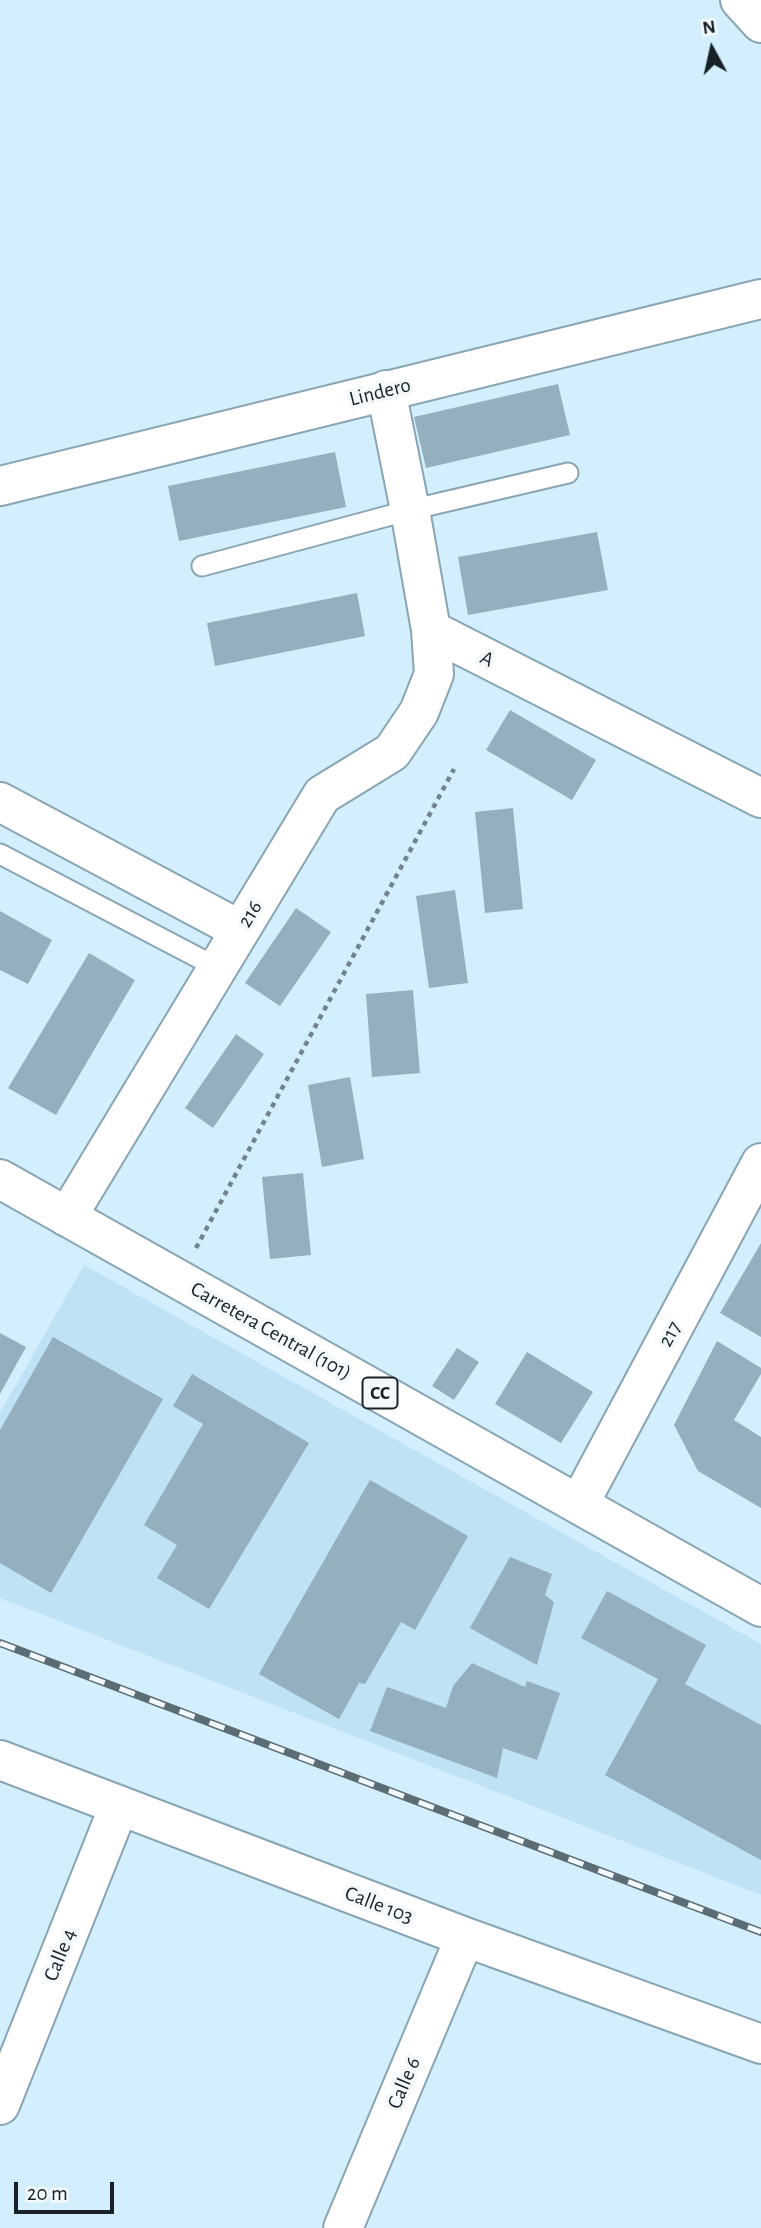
<!DOCTYPE html>
<html>
<head>
<meta charset="utf-8">
<style>
	body { margin:0 }
	#map { position:relative; width:761px; height:2228px; overflow:hidden; background:#d3effe; font-family:"Alegreya Sans",sans-serif }
	canvas { display:block }
	.north { position:absolute; left:677px; top:14px; width:70px; height:70px; -webkit-text-stroke:5px #f3f8fb; paint-order:stroke; rotate:352deg; font-size:19px; font-weight:700; line-height:28px; text-align:center; color:#172127 }
	.north::after { content:''; display:block; margin:auto; width:24px; height:32px; background:#172127; clip-path:polygon(50% 0,100% 100%,50% 72%,0 100%) }
	.scale { position:absolute; left:14px; top:2182px; width:100px; height:32px; box-sizing:border-box; border:4px solid #172127; border-top:0; padding-left:9px; font-size:21px; line-height:24px; white-space:nowrap; color:#172127; -webkit-text-stroke:5px #f3f8fb; paint-order:stroke }
</style>
</head>
<body>
<div id="map">
<canvas width="761" height="2228"></canvas>
<div class="north">N</div>
<div class="scale">20 m</div>
</div>
<script>
const c = document.querySelector('canvas').getContext('2d');
c.lineJoin = 'round';
function fill(path, color) { c.fillStyle = color; c.fill(path, 'evenodd'); }
function strokePath(path, color, width, dash) { c.strokeStyle = color; c.lineWidth = width; c.lineCap = dash ? 'butt' : 'round'; c.setLineDash(dash || []); c.stroke(path); }
function write(font, color, halo, rows, align = 'center') {
  c.font = font + ' "Alegreya Sans",sans-serif'; c.lineWidth = 7; c.setLineDash([]); c.textBaseline = 'middle'; c.strokeStyle = halo; c.fillStyle = color; for (const [text, x, y, turn = 0] of rows) {
    c.save(); c.translate(x, y); c.rotate((+turn || 0) * Math.PI / 180); c.textAlign = isNaN(turn) ? turn : align; if (halo) c.strokeText(text, 0, 0); c.fillText(text, 0, 0); c.restore();
  }
}
fill(new Path2D(`
	M84,1265L761,1644V1895L0,1598V1413Z`), '#bfe2f5');
fill(new Path2D(`
	M558,384L570,435L426,468L414,417Z
	M335,452L346,507L179,541L168,486Z
	M597,532L608,590L468,615L458,557Z
	M357,593L365,636L215,666L207,623Z
	M510,710L596,760L572,800L486,750Z
	M513,808L523,909L485,913L475,812Z
	M455,890L468,983L429,988L416,896Z
	M296,908L331,932L280,1006L245,983Z
	M0,911L52,940L28,984L0,970Z
	M89,953L135,980L56,1115L8,1088Z
	M413,990L420,1073L372,1077L366,994Z
	M236,1034L264,1054L213,1128L185,1108Z
	M350,1077L364,1159L322,1167L308,1085Z
	M303,1173L311,1255L270,1259L262,1177Z
	M761,1243V1337L720,1313Z
	M0,1333L26,1347L0,1394Z
	M53,1337L163,1399L51,1593L0,1563V1430Z
	M717,1341L761,1368V1374L734,1420L761,1437V1508L698,1471L674,1425Z
	M457,1348L479,1362L454,1400L432,1386Z
	M527,1352L593,1392L561,1443L495,1404Z
	M192,1374L309,1443L209,1609L157,1578L177,1545L144,1525L203,1424L173,1406Z
	M370,1480L468,1536L415,1630L401,1622L365,1684L359,1683L339,1719L259,1674Z
	M510,1557L552,1574L545,1595L554,1602L537,1665L470,1628Z
	M607,1591L706,1645L685,1684L761,1725V1860L605,1775L658,1679L581,1638Z
	M472,1663L525,1687L527,1681L560,1693L537,1760L503,1748L497,1778L370,1731L387,1687L446,1708L453,1686Z`), '#94afbd');
const lane = new Path2D(`
	M202,566L410,510L568,473
	M0,854L218,968`);
const street = new Path2D(`
	M740,0L761,23
	M386,390L410,510L431,630L761,798
	M0,802L240,930
	M67,1217L322,795L392,752L419,712L434,674L431,630
	M579,1504L761,1163
	M0,1760L465,1937L761,2044
	M0,2105L119,1806
	M343,2228L465,1937`);
const secondary = new Path2D(`
	M0,486L761,299`);
const primary = new Path2D(`
	M0,1179L761,1607`);
strokePath(lane, '#89a4b2', 23);
strokePath(street, '#89a4b2', 42);
strokePath(secondary, '#89a4b2', 42);
strokePath(primary, '#89a4b2', 42);
strokePath(new Path2D(`
	M196,1248L454,769`), '#71838d', 4.5, [5, 5]);
strokePath(lane, '#fff', 19);
strokePath(street, '#fff', 38);
strokePath(secondary, '#fff', 38);
strokePath(primary, '#fff', 38);
const rail = new Path2D(`
	M0,1643L761,1932`);
strokePath(rail, '#5b6c75', 8);
strokePath(rail, '#f3f8fb', 5, [16]);
for (const [x, y, w] of [
	[380,1393,35]
]) { const box = new Path2D(); box.roundRect(x - w / 2, y - 15.5, w, 31, 5); c.fillStyle = '#f3f8fb'; c.fill(box); strokePath(box, '#172127', 2); }
write('bold 19px', '#172127', null, [
	["CC",380,1393]
]);
write('21px', '#172127', '#f3f8fb', [
	["Lindero",380,392,-14],
	["A",487,659,27],
	["216",250,914,-59],
	["Carretera Central (101)",271,1331,29],
	["217",670,1334,-62],
	["Calle 103",379,1905,21],
	["Calle 4",60,1955,-68],
	["Calle 6",404,2083,-67]
]);
</script>
</body>
</html>
